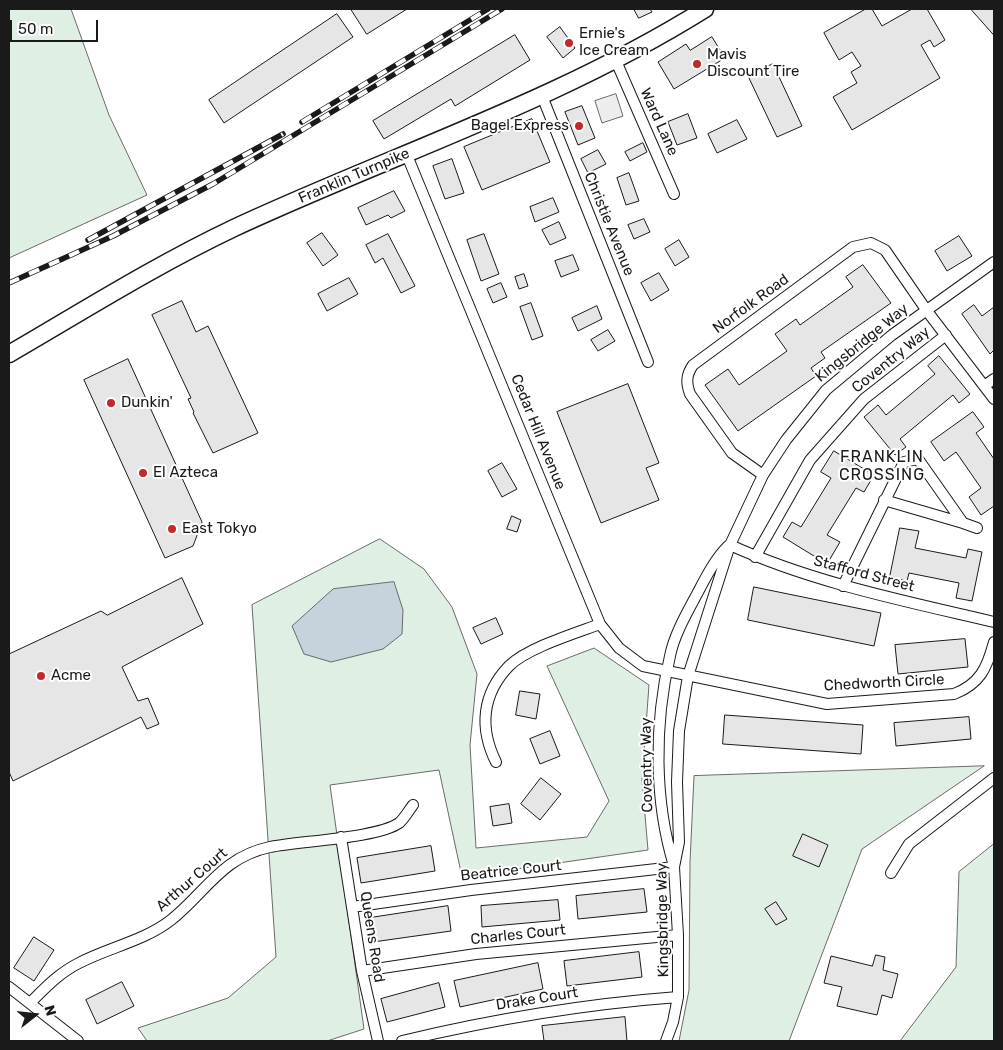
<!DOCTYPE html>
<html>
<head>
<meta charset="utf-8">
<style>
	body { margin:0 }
	#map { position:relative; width:1003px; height:1050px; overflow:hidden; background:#fff; font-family:Rubik,sans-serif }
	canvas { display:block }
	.frame { position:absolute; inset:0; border:10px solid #1a1a1a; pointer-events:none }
	.north { position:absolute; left:10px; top:990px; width:50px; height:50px; -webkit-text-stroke:4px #fff; paint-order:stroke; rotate:74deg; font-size:14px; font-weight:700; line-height:20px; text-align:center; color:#1a1a1a }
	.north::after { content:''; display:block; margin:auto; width:18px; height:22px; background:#1a1a1a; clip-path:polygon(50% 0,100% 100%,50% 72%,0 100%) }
	.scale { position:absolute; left:10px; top:20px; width:88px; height:22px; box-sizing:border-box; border:2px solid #1a1a1a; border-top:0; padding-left:6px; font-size:15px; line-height:18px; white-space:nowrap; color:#1a1a1a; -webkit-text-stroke:4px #fff; paint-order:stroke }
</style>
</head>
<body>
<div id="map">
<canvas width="1003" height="1050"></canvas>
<div class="frame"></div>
<div class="north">N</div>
<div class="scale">50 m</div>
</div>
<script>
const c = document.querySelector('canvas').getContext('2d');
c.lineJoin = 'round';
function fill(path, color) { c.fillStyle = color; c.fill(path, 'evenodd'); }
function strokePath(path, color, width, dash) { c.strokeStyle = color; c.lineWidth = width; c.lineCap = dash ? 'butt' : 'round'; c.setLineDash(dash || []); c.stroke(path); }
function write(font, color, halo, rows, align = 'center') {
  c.font = font + ' Rubik,sans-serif'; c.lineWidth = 4; c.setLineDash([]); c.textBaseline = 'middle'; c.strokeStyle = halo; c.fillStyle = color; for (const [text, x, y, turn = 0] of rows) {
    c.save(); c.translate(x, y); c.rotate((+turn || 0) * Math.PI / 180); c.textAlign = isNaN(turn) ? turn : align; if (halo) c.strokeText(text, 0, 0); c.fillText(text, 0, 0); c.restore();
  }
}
const green = new Path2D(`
	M9,9H71L109,115L147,195L9,258Z
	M380,539L424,569L452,607L477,674L470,745L476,848L587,837L609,801L547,666L594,648L649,685L642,780L648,850L462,877L439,770L330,785L364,1029L327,1041H147L138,1028L228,998L276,957L252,605Z
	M984,766L862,849L789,1041H679L689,990L690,862L694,776Z
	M994,844V1041H900L956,967L959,872Z`);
fill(green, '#e0efe3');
strokePath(green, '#6a6a6a', 1);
const parking = new Path2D(`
	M616,94L623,116L602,123L595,101Z`);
fill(parking, '#ededed');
strokePath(parking, '#6a6a6a', 1);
const water = new Path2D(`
	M394,582L403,610L402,634L383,649L331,662L304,654L292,626L333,589Z`);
fill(water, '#c6d2dc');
strokePath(water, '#6a6a6a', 1);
const building = new Path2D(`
	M351,9H407L367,34Z
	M634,9H650L652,12L639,18Z
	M866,9H872L882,26L912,9H927L945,40L934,47L930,40L921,45L940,78L852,130L833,97L857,83L851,72L861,66L852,52L839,60L824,33Z
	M971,9H994V35Z
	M337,14L353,37L224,123L209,100Z
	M560,27L575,48L563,58L547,37Z
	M515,35L530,60L455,106L451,99L384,139L373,121Z
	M712,37L725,58L674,89L658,62L686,44L690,50Z
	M773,64L802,126L777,137L748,76Z
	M582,106L595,138L578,145L565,112Z
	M688,114L697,138L677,145L668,122Z
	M532,119L550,162L482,190L464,147Z
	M737,120L747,139L717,153L708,134Z
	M643,143L647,152L630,161L625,152Z
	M598,150L606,164L588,173L581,159Z
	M452,159L464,193L445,199L433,166Z
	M629,173L639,201L626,205L617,178Z
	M394,191L405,211L391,218L388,215L366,225L358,208Z
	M553,198L559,212L535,222L530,207Z
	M644,219L650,232L634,239L628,225Z
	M559,222L566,238L550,245L542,230Z
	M322,233L338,255L323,266L307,243Z
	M388,234L415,286L401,293L383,258L375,263L366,245Z
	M484,234L499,274L481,281L467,240Z
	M959,236L972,256L947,271L935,251Z
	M679,240L689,257L675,266L665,249Z
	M573,255L579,270L561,277L555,261Z
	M863,265L891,303L821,352L825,358L811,368L816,376L738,431L705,385L728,369L739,385L787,351L775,334L796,319L800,325L853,287L846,277Z
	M659,273L669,290L651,301L641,283Z
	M524,274L528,286L519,289L515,277Z
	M349,278L358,294L327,311L318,294Z
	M501,283L507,297L493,303L487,289Z
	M182,301L196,332L208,326L258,433L213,453L193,413L194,412L188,399L191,398L152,315Z
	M531,303L543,336L532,340L520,307Z
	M974,305L982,316L994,307V350L990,354L962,314Z
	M597,306L602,319L578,331L572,318Z
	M608,330L615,341L598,351L591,340Z
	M939,356L970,394L959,403L953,395L900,439L906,447L895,455L864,417L878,405L886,415L935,374L928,366Z
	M128,359L202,522L193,546L165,558L84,380Z
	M628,384L659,463L646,468L659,500L601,523L557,412Z
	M973,412L984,427L976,433L994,459V506L981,515L969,497L981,488L956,452L944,461L931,442Z
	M834,451L874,475L864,492L856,488L827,535L840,542L827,564L783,537L792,522L801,527L831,478L821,472Z
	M502,463L517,489L502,497L488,471Z
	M512,516L521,520L517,532L507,529Z
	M900,528L919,531L915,548L966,558L968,549L982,552L972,601L956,598L959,583L909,573L907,581L890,577Z
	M182,578L203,624L122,667L138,701L148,698L159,724L147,729L141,717L13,781L9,772V654L101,611L107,615Z
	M754,587L881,613L874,646L748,620Z
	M496,618L503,634L481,644L473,628Z
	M965,639L968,667L898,674L895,645Z
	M520,691L540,694L536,719L516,715Z
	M725,715L863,725L861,754L723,744Z
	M969,717L971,739L896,746L894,723Z
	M550,731L560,756L540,764L530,739Z
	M541,778L561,794L540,820L521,804Z
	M509,804L512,823L493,826L490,807Z
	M803,834L828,845L819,867L793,856Z
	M431,846L435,871L361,883L357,858Z
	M644,889L647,912L578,919L576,896Z
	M558,900L560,920L482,927L481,906Z
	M776,902L787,919L776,925L765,909Z
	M448,906L451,931L373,942L370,918Z
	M34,937L54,950L34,981L14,968Z
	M639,952L642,977L567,986L564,961Z
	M876,955L885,957L883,970L898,974L892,998L882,995L877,1015L837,1006L842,987L824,983L831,956L872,966Z
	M538,963L543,989L460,1007L454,981Z
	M122,982L134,1006L97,1024L86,1000Z
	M439,983L445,1007L387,1022L381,999Z
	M625,1017L627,1041H544L542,1026Z`);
fill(building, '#e6e6e6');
strokePath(building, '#1a1a1a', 1);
const minor = new Path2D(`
	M616,61L674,194
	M542,96L648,362
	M406,153L600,624L619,648L643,666L827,704L954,694C980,684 987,668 994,642
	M984,386L994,379
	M763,475L732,453L690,394C686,383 686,375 693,365L853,247L871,243L885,250L927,311L994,399
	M884,500L963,523
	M730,545C814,583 905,601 994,622
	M755,557L810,460L864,399L946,335
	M843,586L904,462L918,459L963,523L977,528
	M496,762C479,728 482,694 509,666C527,648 576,633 600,624
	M341,837L362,971L378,1041
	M674,866C654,800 654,724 670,656C674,635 687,613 697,594C706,577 715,559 728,546
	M891,873L909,844L994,778
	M352,907L471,890L674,867
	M362,971L476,954L678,935
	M9,987L78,1041
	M30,1003C45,988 59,973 79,963C110,947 144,941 171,920C206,892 222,857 270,847C300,841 378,838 399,823C404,819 409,810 413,805
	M402,1041C494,1019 585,1004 678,997
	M666,1041L673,1022L678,997V935L674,867L679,842L677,782L679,731L688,676L730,545L763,475L786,440L826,390L892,335L994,262`);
const primary = new Path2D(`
	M9,354C83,311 156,265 234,228C391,155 558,101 705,9`);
strokePath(minor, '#1a1a1a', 12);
strokePath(primary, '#1a1a1a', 19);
strokePath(minor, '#fff', 10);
strokePath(primary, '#fff', 16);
const rail = new Path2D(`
	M302,122L488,9
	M88,240L283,134
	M9,283L113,236L213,184L502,9`);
strokePath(rail, '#1a1a1a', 5.5);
strokePath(rail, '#fff', 4, [11]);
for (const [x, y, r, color] of [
	[569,43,5,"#c62828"],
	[697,64,5,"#c62828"],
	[579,126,5,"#c62828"],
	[111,403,5,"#c62828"],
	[143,473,5,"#c62828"],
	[172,529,5,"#c62828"],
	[41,676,5,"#c62828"]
]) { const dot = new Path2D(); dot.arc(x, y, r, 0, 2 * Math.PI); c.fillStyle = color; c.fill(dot); strokePath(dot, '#fff', 2); }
write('15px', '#1a1a1a', '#fff', [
	["Ernie's",579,34],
	["Ice Cream",579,51],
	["Mavis",707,55],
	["Discount Tire",707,72],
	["Bagel Express",569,126,"right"],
	["Dunkin'",121,403],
	["El Azteca",153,473],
	["East Tokyo",182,529],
	["Acme",51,676]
], 'left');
write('15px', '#1a1a1a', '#fff', [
	["Ward Lane",659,122,66],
	["Franklin Turnpike",354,176,-23],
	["Christie Avenue",609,224,68],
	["Norfolk Road",751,304,-36],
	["Kingsbridge Way",862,343,-39],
	["Coventry Way",891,360,-39],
	["Cedar Hill Avenue",538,432,68],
	["Stafford Street",864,574,15],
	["Chedworth Circle",884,683,-3],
	["Coventry Way",647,765,-91],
	["Beatrice Court",511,871,-6],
	["Arthur Court",192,880,-41],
	["Kingsbridge Way",663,920,-91],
	["Charles Court",518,935,-6],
	["Queens Road",372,937,81],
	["Drake Court",537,999,-9]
]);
c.letterSpacing = '1px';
write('16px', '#1a1a1a', '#fff', [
	["FRANKLIN",882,457],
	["CROSSING",882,475]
]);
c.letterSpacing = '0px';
</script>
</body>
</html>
